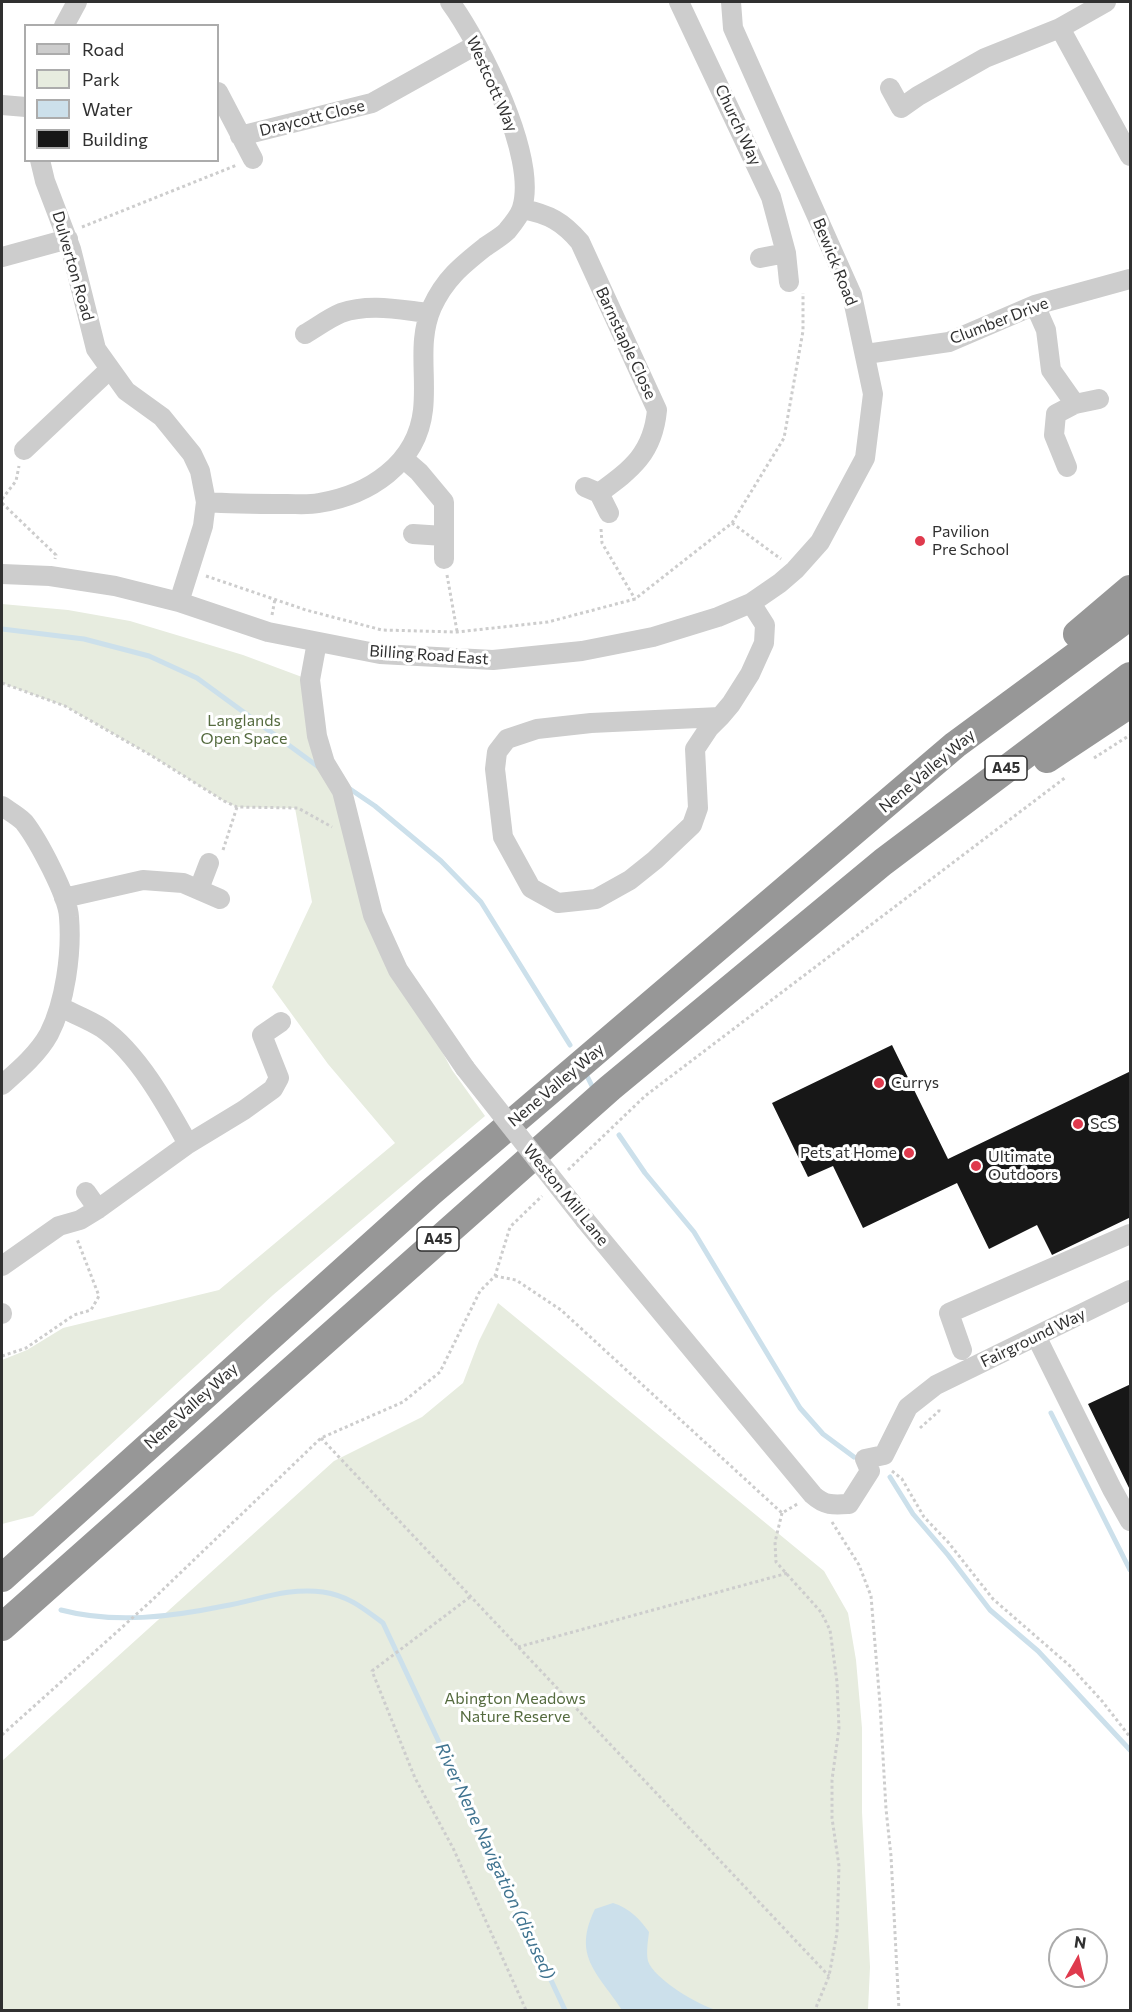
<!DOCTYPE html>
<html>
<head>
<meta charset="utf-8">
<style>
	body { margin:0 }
	#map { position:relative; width:1132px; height:2012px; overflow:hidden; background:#fff; font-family:Commissioner,sans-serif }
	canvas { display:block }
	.frame { position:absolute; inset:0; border:3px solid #303030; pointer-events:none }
	.legend { position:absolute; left:24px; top:24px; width:195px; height:138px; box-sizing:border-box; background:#fff; border:2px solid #acacac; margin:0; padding:8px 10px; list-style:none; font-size:18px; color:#303030 }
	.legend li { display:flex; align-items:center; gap:12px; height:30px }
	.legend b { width:30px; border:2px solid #acacac }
	.north { position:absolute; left:1048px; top:1928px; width:60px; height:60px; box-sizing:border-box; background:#fff; border:2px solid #acacac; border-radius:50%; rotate:8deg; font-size:16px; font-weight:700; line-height:24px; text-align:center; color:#303030 }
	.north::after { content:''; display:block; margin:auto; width:21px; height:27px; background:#df3a4d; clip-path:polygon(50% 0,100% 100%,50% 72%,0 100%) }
</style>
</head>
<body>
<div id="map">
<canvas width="1132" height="2012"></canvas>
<div class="frame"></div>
<ul class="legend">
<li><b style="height:8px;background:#cdcdcd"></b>Road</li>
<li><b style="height:16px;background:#e7ecdf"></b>Park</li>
<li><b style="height:16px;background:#cce0eb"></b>Water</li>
<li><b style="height:16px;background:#171717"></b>Building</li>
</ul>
<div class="north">N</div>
</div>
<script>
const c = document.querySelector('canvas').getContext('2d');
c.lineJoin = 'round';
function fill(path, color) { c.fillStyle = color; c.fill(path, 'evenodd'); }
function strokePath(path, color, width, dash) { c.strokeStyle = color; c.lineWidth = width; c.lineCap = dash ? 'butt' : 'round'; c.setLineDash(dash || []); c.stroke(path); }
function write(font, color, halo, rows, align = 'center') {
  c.font = font + ' Commissioner,sans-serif'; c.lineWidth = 6; c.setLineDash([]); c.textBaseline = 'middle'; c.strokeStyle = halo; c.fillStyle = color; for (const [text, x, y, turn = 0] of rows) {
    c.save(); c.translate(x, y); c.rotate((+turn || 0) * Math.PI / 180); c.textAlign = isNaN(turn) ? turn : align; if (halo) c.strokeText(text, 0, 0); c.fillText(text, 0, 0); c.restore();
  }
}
fill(new Path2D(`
	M2,604L68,610L130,621L243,655L310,680L317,736L398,970L452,1070L485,1116L273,1295L33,1516L2,1524V1360L27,1350L63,1328L219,1290L395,1143L328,1064L272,987L312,902L295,808L237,807L224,801L152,756L65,706L2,683Z
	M498,1303L824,1571L848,1613L856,1660L862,1728V1812L870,1967L868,2010H2V1761L334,1461L422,1417L463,1383L479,1341Z`), '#e7ecdf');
fill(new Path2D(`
	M613,1903C629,1908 639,1918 649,1932C648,1941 646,1952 648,1961C653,1978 699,2006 717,2010H622C597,1972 572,1956 595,1909Z`), '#cce0eb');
strokePath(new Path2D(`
	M2,629L84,639L149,656L197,678L320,768
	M347,787L375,806L441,861L481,902L570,1045
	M587,1076L592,1086
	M619,1135L645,1173L694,1232L800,1408L823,1434L854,1457
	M1051,1413L1130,1570
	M890,1477L913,1514L948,1555L990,1610L1038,1651L1130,1750
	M61,1610C114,1624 171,1617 224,1606C258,1600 289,1587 323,1592C349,1596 363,1608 383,1623L565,2010`), '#cce0eb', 5);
fill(new Path2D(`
	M892,1045L948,1159L1131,1071V1217L1052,1255L1037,1225L989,1249L957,1183L863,1228L833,1166L808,1177L772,1103Z
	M1131,1384V1492L1088,1404Z`), '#171717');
strokePath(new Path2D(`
	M82,227L237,165
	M2,499L16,481L19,466
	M2,503L56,555L55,559
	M732,523L781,559
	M601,529L602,543L635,599
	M447,575L457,631
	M206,576L306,610L382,630L457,632L548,622L635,599L732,523L784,438L803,331V293
	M272,615L275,599
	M2,683L65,706L152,756L224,801L237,807L298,808L332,827
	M1094,758L1130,735
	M223,850L237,807
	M568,1170L645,1096L1066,777
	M495,1276L516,1280L561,1310L782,1513L799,1503
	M2,1356L26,1348L74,1315L91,1310L99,1296L77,1239
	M920,1428L939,1411V1407
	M321,1438L829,1976
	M892,1471L902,1479L924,1517L948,1542L993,1599L1070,1666L1102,1701L1130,1737
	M782,1513L775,1542L776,1562L821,1612L830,1630L837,1682L839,1728L832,1780V1818L839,1866L837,1933L829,1976L815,2010
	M832,1522L859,1565L871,1596L880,1704L886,1809L891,1856L899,2010
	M470,1597L372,1671L415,1778L453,1848L526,2010
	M518,1647L788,1573
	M2,1735L149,1603L321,1438L403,1402L440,1372L480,1291L495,1276L510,1227L542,1196`), '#cdcdcd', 3, [3, 3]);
strokePath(new Path2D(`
	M679,2L771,197L786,253L789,282
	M64,26L77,2
	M1060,28L1106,2
	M890,88L901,108L918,96L985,58L1060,28L1130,156
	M218,92L253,159
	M2,105L26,107
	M240,136L372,103L476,45
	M40,160L45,181L71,249L96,349L126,391L162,417L192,454L200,471L206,502L203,526L179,602
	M522,209C549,214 563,222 580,242L657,410C653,453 632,469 599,493
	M2,257L68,239
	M760,258L786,253
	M1035,305L1046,330L1051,370L1075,404
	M305,334C317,327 329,318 341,313C370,303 400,310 429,313
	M866,354L949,342L1035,305L1130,279
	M24,450L110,369
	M404,459L419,472L444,502V559
	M1067,467L1054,435L1056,414L1075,404L1099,399
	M585,487L599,493L609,513
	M206,502C233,504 260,504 287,504C298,504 309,505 319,503C369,495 417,464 423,410C427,375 417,341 432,307C445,279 461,266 485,247C492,242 501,237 507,231C512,225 520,215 522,208C538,157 480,43 450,2
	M413,534L444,536
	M2,574L50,576L115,586L179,602L268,632L380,654L493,660L582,651L653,637L718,617L751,603L780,583L795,570L820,542L865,458L873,394L852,295L733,28L731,2
	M317,642L310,680L317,736L325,763L342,791L373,915L398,970L465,1068
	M720,717L591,723L537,729L507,739L497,752L495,769L503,837L531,888L558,903L596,899L630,880L655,860L692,825L698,808L695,749L709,728L720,717L731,704L750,674L764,643L765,625L751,603
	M2,806C9,811 18,816 24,822C38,840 68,896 69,917C72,953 65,1003 49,1034C38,1054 18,1071 2,1085
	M199,889L209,863
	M64,898L143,880L183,883L220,899
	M60,1007C74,1014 90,1020 102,1028C138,1053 167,1106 188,1144L244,1110L273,1089L279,1078L262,1035L281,1022
	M86,1192L98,1209
	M585,1220L813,1495C825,1506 834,1505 849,1504L870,1471L865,1459L884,1455L908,1407L936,1385L1130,1290
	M2,1266L59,1226L80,1220L98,1209L188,1144
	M2,1313V1314
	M1036,1336L1112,1489L1130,1521
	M962,1350L949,1313L1130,1234`), '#cdcdcd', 20);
strokePath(new Path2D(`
	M1077,634L1130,589
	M1047,759L1130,704
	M2,1578L431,1192L955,745L1130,616
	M2,1627L610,1088L883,862L1130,676`), '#979797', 28);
strokePath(new Path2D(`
	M465,1068L585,1220`), '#cdcdcd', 20);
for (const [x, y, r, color] of [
	[920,541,6,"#df3a4d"],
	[879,1083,6,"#df3a4d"],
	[1078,1124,6,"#df3a4d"],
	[909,1153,6,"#df3a4d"],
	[976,1166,6,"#df3a4d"]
]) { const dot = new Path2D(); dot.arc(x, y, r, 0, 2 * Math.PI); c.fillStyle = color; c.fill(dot); strokePath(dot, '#fff', 2); }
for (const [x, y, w] of [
	[1006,768,42],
	[438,1239,42]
]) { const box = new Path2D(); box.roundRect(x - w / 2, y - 12, w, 24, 4.5); c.fillStyle = '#fff'; c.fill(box); strokePath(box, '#303030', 1.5); }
write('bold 15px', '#303030', null, [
	["A45",1006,768],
	["A45",438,1239]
]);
write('16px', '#303030', '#fff', [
	["Westcott Way",492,84,66],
	["Draycott Close",312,118,-14],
	["Church Way",738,125,65],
	["Bewick Road",835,262,68],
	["Dulverton Road",73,266,74],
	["Clumber Drive",999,321,-21],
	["Barnstaple Close",626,343,65],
	["Billing Road East",429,655,4],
	["Nene Valley Way",927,771,-40],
	["Nene Valley Way",556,1085,-40],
	["Weston Mill Lane",566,1195,51],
	["Fairground Way",1033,1338,-26],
	["Nene Valley Way",191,1406,-42]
]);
write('16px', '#303030', '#fff', [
	["Pavilion",932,532],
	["Pre School",932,550],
	["Currys",891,1083],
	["ScS",1090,1124],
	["Pets at Home",897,1153,"right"],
	["Ultimate",988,1157],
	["Outdoors",988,1175]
], 'left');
write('16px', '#556b3f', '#fff', [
	["Langlands",244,721],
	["Open Space",244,739],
	["Abington Meadows",515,1699],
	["Nature Reserve",515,1717]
]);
write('italic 18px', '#407490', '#fff', [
	["River Nene Navigation (disused)",495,1861,65]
]);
</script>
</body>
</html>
